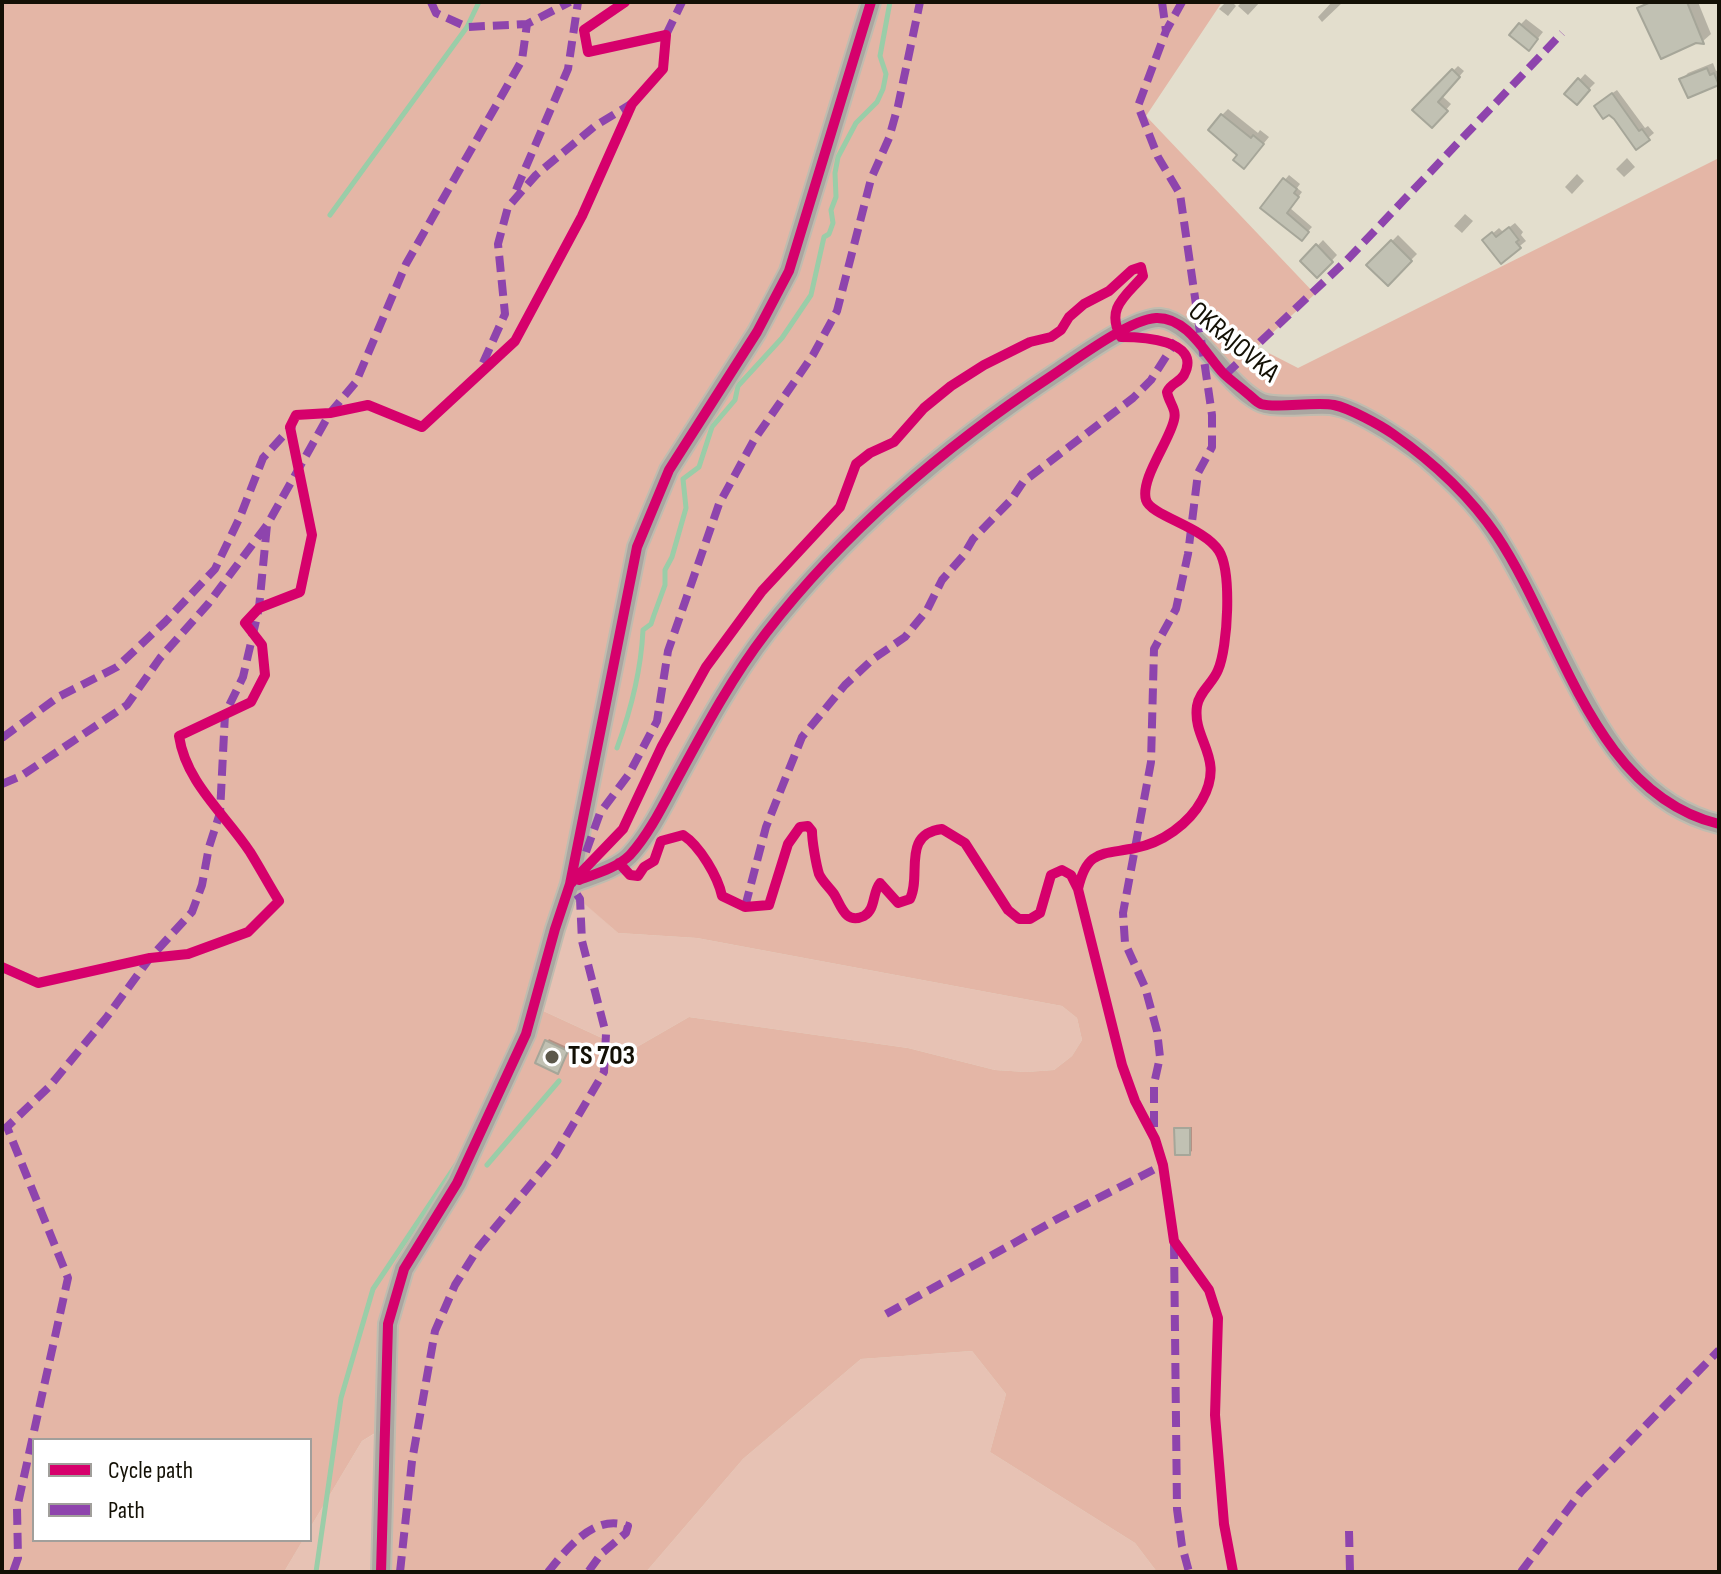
<!DOCTYPE html>
<html>
<head>
<meta charset="utf-8">
<style>
	body { margin:0 }
	#map { position:relative; width:1721px; height:1574px; overflow:hidden; background:#e3decd; font-family:"Sofia Sans Condensed",sans-serif }
	canvas { display:block }
	.frame { position:absolute; inset:0; border:4px solid #131005; pointer-events:none }
	.legend { position:absolute; left:32px; top:1438px; width:280px; height:104px; box-sizing:border-box; background:#fff; border:2px solid #a19f9b; margin:0; padding:10px 14px; list-style:none; font-size:24px; color:#131005 }
	.legend li { display:flex; align-items:center; gap:16px; height:40px }
	.legend b { width:40px; border:2px solid #a19f9b }
</style>
</head>
<body>
<div id="map">
<canvas width="1721" height="1574"></canvas>
<div class="frame"></div>
<ul class="legend">
<li><b style="height:10px;background:#d6006c"></b>Cycle path</li>
<li><b style="height:10px;background:#8e44ad"></b>Path</li>
</ul>
</div>
<script>
const c = document.querySelector('canvas').getContext('2d');
c.lineJoin = 'round';
function fill(path, color) { c.fillStyle = color; c.fill(path, 'evenodd'); }
function strokePath(path, color, width, dash) { c.strokeStyle = color; c.lineWidth = width; c.lineCap = dash ? 'butt' : 'round'; c.setLineDash(dash || []); c.stroke(path); }
function write(font, color, halo, rows, align = 'center') {
  c.font = font + ' "Sofia Sans Condensed",sans-serif'; c.lineWidth = 7; c.setLineDash([]); c.textBaseline = 'middle'; c.strokeStyle = halo; c.fillStyle = color; for (const [text, x, y, turn = 0] of rows) {
    c.save(); c.translate(x, y); c.rotate((+turn || 0) * Math.PI / 180); c.textAlign = isNaN(turn) ? turn : align; if (halo) c.strokeText(text, 0, 0); c.fillText(text, 0, 0); c.restore();
  }
}
fill(new Path2D(`
	M580,899L618,933L697,938L1062,1006L1077,1018L1082,1040L1072,1056L1054,1070L1026,1072L995,1070L908,1048L689,1017L630,1051L539,1009L566,912Z
	M972,1351L1006,1394L990,1452L1135,1543L1157,1572H646L743,1459L861,1359Z
	M391,1424L387,1572H284L303,1540H310V1528L362,1441Z`), '#e7c2b4');
fill(new Path2D(`
	M2,2H1222L1146,116L1315,294L1257,347L1298,368L1719,158V1572H1157L1135,1543L990,1452L1006,1394L972,1351L861,1359L743,1459L646,1572H387L390,1424L362,1441L310,1528V1440H34V1540H303L284,1572H2ZM579,899L618,933L697,938L1062,1006L1077,1018L1082,1040L1072,1056L1054,1070L1026,1072L995,1070L908,1048L689,1017L630,1051L539,1009L566,912Z`), '#e4b6a6');
fill(new Path2D(`
	M1226,2H1232L1236,6L1228,16L1219,9Z
	M1242,2H1260L1248,15L1238,6Z
	M1332,2H1343L1322,22L1318,17Z
	M1646,2H1698L1711,34L1703,41H1696L1640,8Z
	M1526,19L1543,32L1535,42L1520,25Z
	M1713,63L1716,71L1719,70V83L1689,96L1682,79L1688,73Z
	M1458,66L1464,71L1442,96L1451,104L1432,126L1414,110Z
	M1585,74L1595,83L1576,102L1567,94Z
	M1617,90L1645,128L1648,126L1654,133L1637,147L1601,101Z
	M1228,109L1258,133L1260,130L1269,137L1250,160L1240,154L1222,115Z
	M1627,158L1635,167L1624,177L1616,169Z
	M1577,174L1584,181L1572,194L1565,187Z
	M1289,175L1300,184L1297,188L1302,192L1290,208L1312,227L1302,238L1262,207Z
	M1465,214L1473,221L1462,233L1454,226Z
	M1515,223L1523,232L1521,235L1526,241L1501,261L1491,235L1499,228L1503,232Z
	M1398,235L1417,254L1388,283L1369,265Z
	M1323,240L1337,255L1317,276L1303,261Z
	M549,1039L569,1048L560,1069L547,1042Z
	M1179,1127H1192V1151L1189,1153L1176,1129Z`), '#0003');
strokePath(new Path2D(`
	M330,215L467,27L479,2
	M617,748C631,710 641,671 643,630L651,624L654,615L665,585V570L672,557L686,508L683,479L699,467L712,427L735,400L738,386L782,338L811,295L824,237L829,234L833,223L831,210L836,197L835,173L838,157L856,123L877,102L883,89L886,74L880,56L890,2
	M487,1165L559,1081
	M316,1572L341,1398L373,1289L456,1165`), '#9acda8', 5);
const building = new Path2D(`
	M1651,2H1687L1704,44L1696,43L1661,59L1637,8Z
	M1519,23L1538,39L1529,51L1509,35Z
	M1707,68L1710,75L1714,73L1719,85L1688,98L1679,79Z
	M1452,69L1460,77L1438,102L1448,111L1432,128L1412,110Z
	M1578,78L1590,90L1577,105L1564,94Z
	M1612,93L1639,131L1642,129L1650,140L1636,150L1614,119L1609,115L1603,119L1594,106Z
	M1221,114L1251,138L1253,135L1264,144L1244,169L1233,160L1237,155L1208,130Z
	M1283,178L1297,189L1294,193L1299,197L1287,213L1309,232L1302,241L1260,208Z
	M1509,227L1519,240L1516,242L1521,248L1501,264L1482,240L1492,232L1496,237Z
	M1391,240L1412,261L1388,286L1366,265Z
	M1316,244L1333,262L1317,278L1300,261Z
	M545,1040L568,1051L558,1074L535,1063Z
	M1174,1128H1190V1155H1175Z`);
fill(building, '#c1c1b3');
strokePath(building, '#a6a699', 2);
const minor = new Path2D(`
	M570,884C589,876 615,870 629,856C651,833 666,799 681,772C707,724 733,676 767,632C848,529 950,443 1059,371C1081,356 1135,317 1160,318C1194,321 1224,383 1258,401C1273,410 1311,403 1331,405C1360,409 1414,447 1436,467C1460,489 1483,512 1500,541C1527,585 1549,633 1573,679C1606,742 1644,806 1719,824
	M381,1572L388,1324L404,1269L457,1183L526,1034L555,929L570,884L637,547L669,470L757,332L789,271L871,2`);
strokePath(minor, '#c0bcaf', 22);
strokePath(minor, '#aaa6a1', 18);
strokePath(new Path2D(`
	M431,2L436,13L467,27L527,24L570,2
	M1162,2L1166,31
	M666,35L682,2
	M516,190L568,69L578,2
	M483,363L505,314L498,244L508,207L536,175L595,126L631,104
	M1225,375L1347,260L1562,33
	M2,738L58,697L117,667L165,622L215,569L240,517L263,458L293,425
	M2,784L21,776L127,705L160,658L208,604L267,525L330,413L356,382L406,264L522,60L527,24
	M586,852L600,813L629,774L657,721L668,651L719,504L754,440L813,355L837,311L871,179L889,138L898,106L920,2
	M745,907L766,827L802,737L845,685L873,659L905,637L927,610L942,580L963,556L973,539L1011,500L1023,482L1133,398L1151,380L1176,341
	M1154,1127V1084L1160,1057L1157,1031L1145,987L1125,943L1123,913L1151,762L1154,649L1176,609L1188,554L1198,473L1212,447V415L1180,194L1158,157L1138,106L1166,31L1182,2
	M1174,1243L1177,1509L1182,1546L1189,1572
	M886,1314L1059,1218L1163,1165
	M1349,1531L1350,1572
	M13,1572L18,1558L17,1508L68,1278L7,1127L49,1087L106,1018L150,958L192,912L202,885L209,847L220,813L225,714L243,677L259,608L267,525
	M400,1572L412,1461L435,1331L455,1285L479,1247L555,1155L604,1072L606,1034L582,941L580,899L570,884
	M548,1572C567,1549 594,1513 628,1526L626,1533L601,1554L588,1572
	M1521,1572L1581,1492L1719,1350`), '#8e44ad', 8, [16, 8]);
strokePath(new Path2D(`
	M619,863L630,875L638,876L644,867L654,861L661,841L683,835C700,846 718,877 722,896L745,907L769,905L788,844L800,827L808,826L812,831C812,841 816,864 819,874C822,881 829,887 834,894C841,905 845,925 864,916C876,909 872,893 880,883L898,903L910,899C922,875 901,834 942,829L965,843L1008,910L1019,919H1030L1040,913L1051,875L1062,870L1071,875L1078,889
	M579,880C595,874 617,868 630,855C651,832 666,799 681,772C707,724 733,676 766,633C843,533 945,446 1050,377C1074,361 1130,319 1156,318C1187,317 1205,353 1223,373C1230,380 1240,387 1248,394C1252,397 1256,402 1261,404C1276,409 1316,401 1334,405C1349,408 1380,425 1393,434C1433,462 1469,495 1497,536C1561,631 1592,793 1719,824
	M570,884L623,829L662,746L706,667L762,591L840,507L856,464L870,453L894,442L924,408L951,386L984,365L1030,342L1051,337L1061,330L1069,317L1084,304L1109,291L1132,270L1141,267L1143,276C1126,296 1105,308 1121,337C1139,337 1203,339 1184,375C1179,383 1171,383 1167,392C1169,403 1177,409 1174,420C1169,442 1140,479 1146,500C1151,516 1204,527 1219,551C1232,572 1228,647 1218,670C1213,683 1199,692 1197,706C1192,741 1226,757 1202,800C1189,824 1162,843 1135,848C1102,855 1087,849 1078,889L1122,1065L1135,1101L1155,1139L1163,1165L1174,1241L1209,1290L1218,1318L1215,1415L1224,1524L1233,1572
	M2,967L38,983L150,958L188,954L248,932L279,901C269,885 260,868 250,852C225,814 186,783 179,736L251,702L265,675L262,645L245,623L259,608L300,592L312,535L290,427L296,415L330,413L368,405L422,427L515,341L582,216L632,104L663,69L666,35L588,52L584,30L625,2
	M381,1572L388,1324L404,1269L457,1183L526,1034L555,929L570,884L637,547L669,470L757,332L789,271L871,2`), '#d6006c', 10);
for (const [x, y, r, color] of [
	[552,1057,8,"#5c584b"]
]) { const dot = new Path2D(); dot.arc(x, y, r, 0, 2 * Math.PI); c.fillStyle = color; c.fill(dot); strokePath(dot, '#fff', 3); }
write('28px', '#131005', '#fff', [
	["OKRAJOVKA",1233,343,40]
]);
write('bold 28px', '#131005', '#fff', [
	["TS 703",568,1057]
], 'left');
</script>
</body>
</html>
